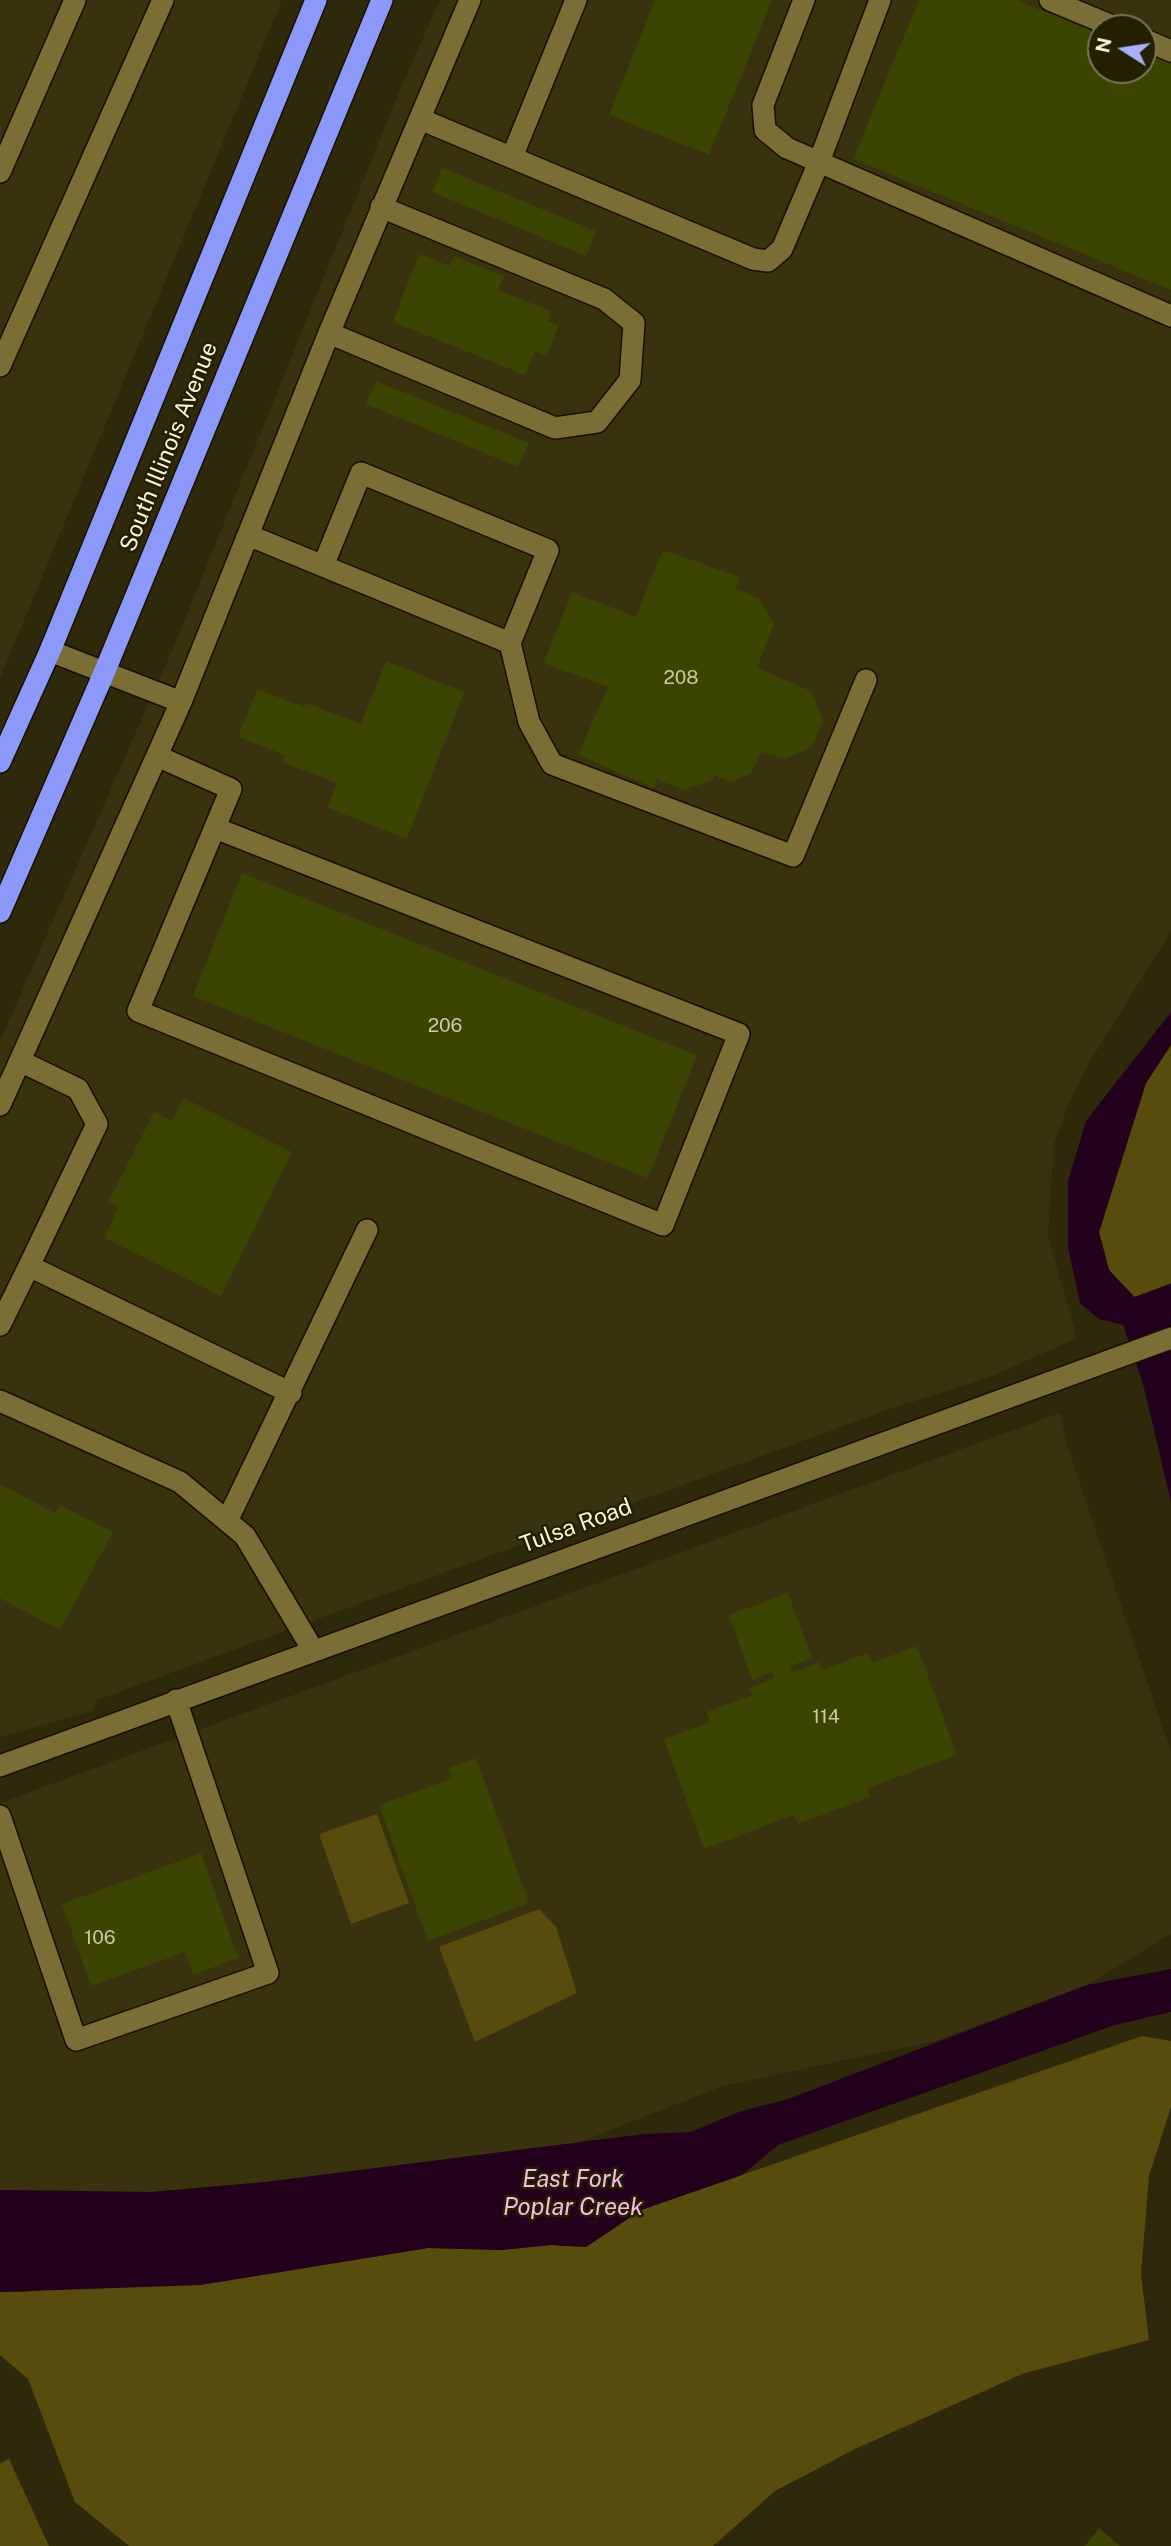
<!DOCTYPE html>
<html>
<head>
<meta charset="utf-8">
<style>
	body { margin:0 }
	#map { position:relative; width:1171px; height:2546px; overflow:hidden; background:#2f290b; font-family:"Public Sans",sans-serif }
	canvas { display:block }
	.north { position:absolute; left:1087px; top:14px; width:70px; height:70px; box-sizing:border-box; background:#251f02; border:2px solid #7b7558; border-radius:50%; rotate:282deg; font-size:19px; font-weight:700; line-height:28px; text-align:center; color:#fbf5d8 }
	.north::after { content:''; display:block; margin:auto; width:24px; height:32px; background:#a6b1fc; clip-path:polygon(50% 0,100% 100%,50% 72%,0 100%) }
</style>
</head>
<body>
<div id="map">
<canvas width="1171" height="2546"></canvas>
<div class="north">N</div>
</div>
<script>
const c = document.querySelector('canvas').getContext('2d');
c.lineJoin = 'round';
function fill(path, color) { c.fillStyle = color; c.fill(path, 'evenodd'); }
function strokePath(path, color, width, dash) { c.strokeStyle = color; c.lineWidth = width; c.lineCap = dash ? 'butt' : 'round'; c.setLineDash(dash || []); c.stroke(path); }
function write(font, color, halo, rows, align = 'center') {
  c.font = font + ' "Public Sans",sans-serif'; c.lineWidth = 5; c.setLineDash([]); c.textBaseline = 'middle'; c.strokeStyle = halo; c.fillStyle = color; for (const [text, x, y, turn = 0] of rows) {
    c.save(); c.translate(x, y); c.rotate((+turn || 0) * Math.PI / 180); c.textAlign = isNaN(turn) ? turn : align; if (halo) c.strokeText(text, 0, 0); c.fillText(text, 0, 0); c.restore();
  }
}
fill(new Path2D(`
	M0,0H282L0,678Z
	M440,0H1171V931L1089,1063L1067,1107L1054,1144L1048,1236L1077,1338L990,1377L887,1410L97,1700L92,1711L0,1737V1041L177,639L399,92ZM1101,28H1143V70H1101Z
	M1060,1413L1067,1445L1171,1753V1934L1087,1985L935,2041L723,2086L577,2143L265,2182L151,2192L0,2190V1803Z`), '#39320f');
fill(new Path2D(`
	M1171,1045V1283L1135,1297L1109,1270L1099,1232L1146,1083Z
	M377,1814L409,1903L351,1924L319,1834Z
	M539,1909L556,1927L577,1993L475,2042L439,1947Z
	M1142,2036L1171,2041V2107L1149,2176L1141,2274L1149,2340L1022,2374L855,2449L775,2491L713,2546H129L75,2502L28,2379L0,2355V2292H24L336,2263L428,2248L501,2250L551,2245L586,2247L641,2210Z
	M9,2459L49,2546H0V2463Z`), '#574b0e');
fill(new Path2D(`
	M1171,1012V1045L1146,1083L1099,1232L1109,1270L1134,1297L1171,1284V1502L1143,1384L1123,1325L1099,1319L1080,1303L1068,1247V1181L1086,1121Z
	M1171,1969V2012L1115,2025L778,2145L742,2175L641,2210L586,2247L551,2245L501,2250L428,2248L201,2285L0,2292V2190L151,2192L265,2182L644,2134L691,2132L739,2112L788,2099L1087,1985Z`), '#23001b');
fill(new Path2D(`
	M655,0H772L709,155L609,115Z
	M919,0H1016L1101,35V70H1143V53L1171,64V290L853,159Z
	M442,168L596,231L586,256L432,192Z
	M419,254L450,266L454,256L504,276L498,290L551,311L548,321L559,325L547,356L535,351L525,375L393,322Z
	M376,381L529,443L518,467L366,404Z
	M663,550L740,577L736,589L759,598L774,624L757,668L811,691L823,720L812,747L785,759L761,752L751,774L731,782L713,775V780L684,790L656,779L654,788L578,755L608,687L544,663L572,592L636,617Z
	M386,661L464,692L407,839L328,808L337,783L282,762L285,755L238,737L257,689L304,707L306,703L361,724Z
	M242,873L697,1055L648,1178L193,996Z
	M184,1098L292,1152L221,1296L104,1238L119,1207L109,1201L154,1112L172,1121Z
	M0,1484L55,1513L60,1505L113,1532L60,1630L0,1598Z
	M788,1593L812,1658L790,1666L793,1672L819,1662L822,1670L868,1653L872,1663L917,1646L957,1755L868,1788L870,1797L798,1824L794,1815L704,1849L664,1739L710,1722L707,1712L752,1695L749,1688L774,1678L772,1672L752,1680L729,1615Z
	M476,1758L529,1903L428,1941L379,1805L453,1778L449,1768Z
	M201,1853L238,1958L193,1975L185,1952L91,1986L62,1904Z
	M1099,2528L1120,2546H1085Z`), '#3c4401');
const minor = new Path2D(`
	M880,0L819,162L1171,316
	M1050,0L1117,28
	M1143,39L1171,51
	M420,119L753,259L768,261L782,249L819,162L787,148L765,130L763,105L804,0
	M512,157L576,0
	M0,172L75,0
	M329,333L555,428L597,422L630,380L634,323L604,299L381,207
	M0,366L163,0
	M248,535L510,643L548,550L361,473L323,566
	M510,643L529,722L552,764L793,856L866,680
	M181,702L329,333L470,0
	M157,756L231,789L138,1011L663,1225L739,1034L215,828
	M22,1062L78,1089L97,1124L29,1266
	M0,1105L181,702L50,651
	M0,1325L29,1266L291,1393
	M0,1401L180,1482L245,1536L313,1650
	M227,1521L367,1230
	M0,1766L1171,1338
	M0,1816L76,2040L268,1973L176,1700`);
const highway = new Path2D(`
	M0,762L50,651L316,0
	M0,912L104,673L382,0`);
strokePath(minor, '#171100', 24);
strokePath(highway, '#171100', 24);
strokePath(minor, '#7a6e36', 21);
strokePath(highway, '#8d98fb', 21);
write('19px', '#cbc9a2', null, [
	["208",681,678],
	["206",445,1026],
	["114",826,1717],
	["106",100,1938]
]);
write('23px', '#fbf5d8', '#251f02', [
	["South Illinois Avenue",169,447,-68],
	["Tulsa Road",576,1526,-20]
]);
write('italic 24px', '#fcb7e9', '#251f02', [
	["East Fork",573,2180],
	["Poplar Creek",573,2208]
]);
</script>
</body>
</html>
